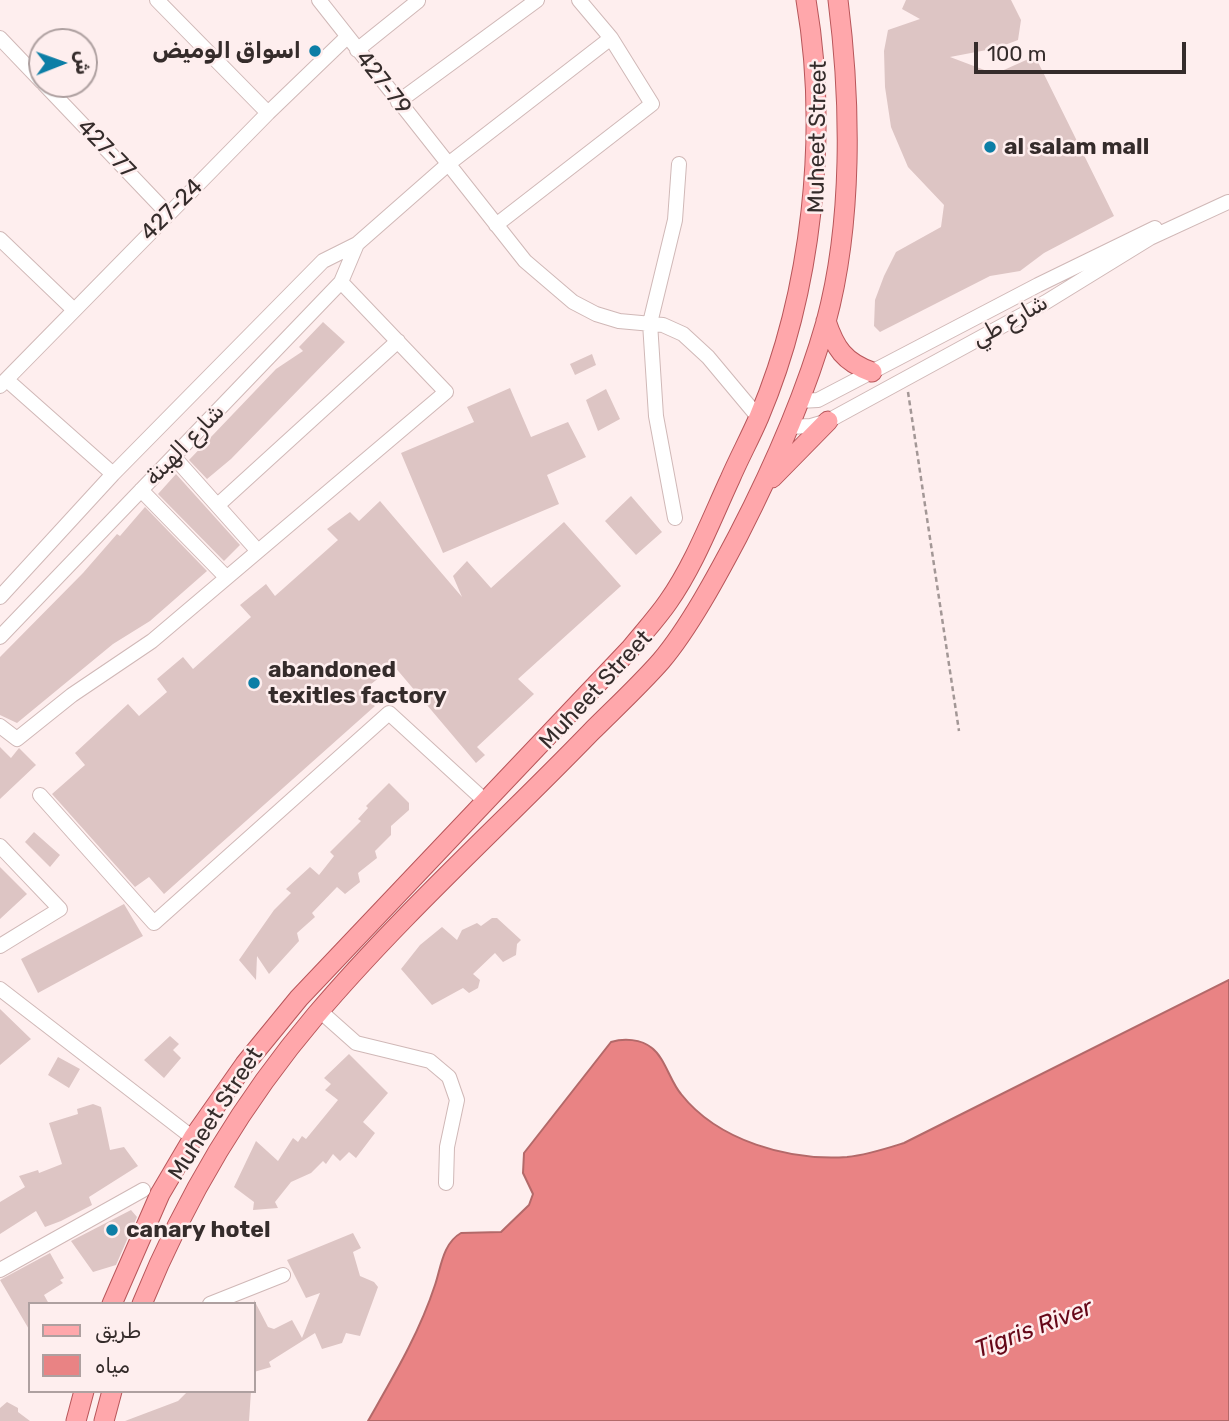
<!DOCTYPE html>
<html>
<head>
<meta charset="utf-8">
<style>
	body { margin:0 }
	#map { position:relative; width:1229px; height:1421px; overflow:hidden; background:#feeeee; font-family:Rubik,"Noto Sans Arabic",sans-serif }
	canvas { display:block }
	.legend { position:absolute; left:28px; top:1302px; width:228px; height:91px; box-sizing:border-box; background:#feeeee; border:2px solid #aea0a0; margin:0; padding:9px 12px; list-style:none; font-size:21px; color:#352c2b }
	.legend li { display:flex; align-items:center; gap:14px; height:35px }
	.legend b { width:35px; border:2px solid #aea0a0 }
	.north { position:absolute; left:28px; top:28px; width:70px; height:70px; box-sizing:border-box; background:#feeeee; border:2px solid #aea0a0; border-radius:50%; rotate:89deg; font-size:19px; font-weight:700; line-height:28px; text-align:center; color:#352c2b }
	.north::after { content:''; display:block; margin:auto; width:24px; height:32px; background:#0c7ea6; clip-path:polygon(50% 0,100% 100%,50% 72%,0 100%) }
	.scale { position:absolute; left:974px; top:42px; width:212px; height:32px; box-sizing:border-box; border:4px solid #352c2b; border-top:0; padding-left:9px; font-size:21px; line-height:24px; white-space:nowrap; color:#352c2b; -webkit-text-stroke:5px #feeeee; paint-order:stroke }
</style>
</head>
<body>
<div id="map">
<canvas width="1229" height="1421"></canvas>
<ul class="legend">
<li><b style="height:9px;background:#ffa7ab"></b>طريق</li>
<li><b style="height:19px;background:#e98384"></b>مياه</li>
</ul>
<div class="north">ش</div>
<div class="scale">100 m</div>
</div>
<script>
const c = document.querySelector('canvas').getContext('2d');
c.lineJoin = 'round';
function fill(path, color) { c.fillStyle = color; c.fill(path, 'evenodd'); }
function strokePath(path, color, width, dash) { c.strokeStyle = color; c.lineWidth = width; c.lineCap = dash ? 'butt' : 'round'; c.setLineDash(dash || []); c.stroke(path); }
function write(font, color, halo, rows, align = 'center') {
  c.font = font + ' Rubik,"Noto Sans Arabic",sans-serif'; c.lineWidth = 5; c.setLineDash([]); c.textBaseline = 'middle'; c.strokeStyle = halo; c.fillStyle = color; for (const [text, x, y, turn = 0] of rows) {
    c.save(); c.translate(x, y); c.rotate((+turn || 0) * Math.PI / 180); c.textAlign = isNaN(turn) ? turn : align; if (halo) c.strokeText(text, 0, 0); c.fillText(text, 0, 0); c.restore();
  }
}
const water = new Path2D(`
	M1229,980V1421H368C393,1377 419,1334 435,1285C441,1267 443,1243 461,1233L501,1232L529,1205L533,1194L523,1173L524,1153L611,1042C624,1038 641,1039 652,1048C665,1058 670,1081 681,1094C718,1141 789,1161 847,1157C867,1155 885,1149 904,1143Z`);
fill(water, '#e98384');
strokePath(water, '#b36969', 2);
fill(new Path2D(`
	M906,0H1011L1021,20L1018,40L997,48L950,57L995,74L1035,56L1114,216L1044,253L1020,271L990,276L880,332L874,326L875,300L884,276L896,252L941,227L944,205L908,167L891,127L885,87L884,51L888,30L920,19L902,9Z
	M323,322L345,342L231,459L207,479L189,460L276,369L303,351L299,347Z
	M592,354L596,365L575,375L570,364Z
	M510,388L531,437L568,422L586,457L547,475L559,504L443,553L401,453L474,422L467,407Z
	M606,389L620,419L598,431L586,400Z
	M176,474L240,545L224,561L158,494Z
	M631,496L662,532L636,555L605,521Z
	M380,501L462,597L453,576L467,561L491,588L564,522L621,586L518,679L534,694L477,747L485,755L476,763L394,666L361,692L375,706L164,894L149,877L135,887L52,794L85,765L75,753L128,704L139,716L167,692L157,679L183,657L193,669L251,617L240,605L266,584L275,596L338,540L327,529L350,512L359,521Z
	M145,507L207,571L150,621L113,644L17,723L0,715V657L83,573L117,534L120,536Z
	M0,747L11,758L19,748L36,765L0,799Z
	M389,783L409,803V810L391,826V835L375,851L377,858L358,873L360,882L345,894L337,887L312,913L315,917L297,933L299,941L269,974L257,956L256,980L239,960L274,910L291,893L286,889L310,867L319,875L334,856L330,852L361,821L358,819L368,808L366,806Z
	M34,832L60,855L50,867L25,842Z
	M0,867L27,894L0,919Z
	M124,904L143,936L38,993L21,959Z
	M492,918H497L521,940L517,944L516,955L503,962L495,953L473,974L480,980L478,988L469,993L463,988L432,1005L401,969L420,945L442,927L457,940L462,930L477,923L481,926Z
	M0,1009L31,1039L0,1065Z
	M170,1036L179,1044L173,1050L181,1058L164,1078L144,1060Z
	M349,1054L388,1093L363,1122L375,1133L356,1158L349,1152L340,1161L333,1154L326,1164L323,1161L311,1173L291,1182L275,1202L278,1208L253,1210L254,1202L234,1187L256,1141L278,1161L293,1138L298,1142L302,1136L306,1139L338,1100L325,1090L331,1084L324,1078Z
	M58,1057L80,1069L69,1088L48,1075Z
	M93,1104L101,1107L110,1150L124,1147L138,1166L89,1197L92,1205L61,1221L45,1227L36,1211L0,1234V1202L25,1187L19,1176L38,1170L39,1173L62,1164L49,1123L78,1114L77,1109Z
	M131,1210L137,1217L116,1265L93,1272L71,1241Z
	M353,1233L361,1248L353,1252L360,1276L374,1282L378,1287L360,1336L346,1333L342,1343L322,1349L315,1333L269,1362L271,1367L254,1372V1300L268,1327L274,1329L292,1320L302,1338L320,1293L306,1298L287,1260Z
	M50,1253L64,1278L60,1280L63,1283L44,1295L49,1304H30V1331L0,1280Z
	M188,1391H251L249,1421H125L178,1401Z
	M7,1402L18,1408V1412L30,1421H0V1408Z`), '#ddc5c4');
const minor = new Path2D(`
	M157,0L268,113
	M319,0L525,261L573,302L596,314L619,321L663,325L683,334L708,357L759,418
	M0,38L42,82
	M357,50L418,1
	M44,84L168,214
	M398,102L537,0
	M496,225L652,104L611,38L579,0
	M0,239L74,310
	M7,380L113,474
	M0,386L268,113L347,37
	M799,401L818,400L1038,285L1155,228
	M788,427L811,426L828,421L1046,302L1150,238L1228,202
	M174,457L257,550
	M141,490L226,577
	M219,504L398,341
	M675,518L656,416L650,323L675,220L679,164
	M0,597L113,474L323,261L357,244L447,165L611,38
	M0,637L341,282L357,244
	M0,726L17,739L72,695L152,641L446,392L341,282
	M40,795L154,923L389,713L484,800
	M0,846L60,909L0,946
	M0,989L193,1138
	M320,1011L356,1043L430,1061L449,1077L457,1100L447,1147L446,1183
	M0,1270L143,1190
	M210,1304L283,1275`);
const major = new Path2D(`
	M826,321C835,348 844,362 872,372
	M772,478L828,421
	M112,1304L160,1194L193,1138L245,1064L299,998L631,648C643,633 657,618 668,602C694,565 711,520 730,479C739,458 750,438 759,417C812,292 829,133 806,0
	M142,1304C185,1198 242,1102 316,1015C401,915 500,826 591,732C614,709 639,686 661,661C689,628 718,574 738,536C773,468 805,396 826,322C853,222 851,102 838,0
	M76,1421L84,1391
	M104,1421L112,1391`);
strokePath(minor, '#d0b8b7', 16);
strokePath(major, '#b8565a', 21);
strokePath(new Path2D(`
	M908,392L959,731`), '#a39796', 2.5, [5, 3.5]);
strokePath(minor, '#fff', 14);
strokePath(major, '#ffa7ab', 19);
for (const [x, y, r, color] of [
	[315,51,7,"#0c7ea6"],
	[990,147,7,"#0c7ea6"],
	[254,683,7,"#0c7ea6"],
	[112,1230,7,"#0c7ea6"]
]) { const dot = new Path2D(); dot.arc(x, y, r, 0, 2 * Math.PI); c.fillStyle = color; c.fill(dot); strokePath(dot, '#feeeee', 2.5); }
write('bold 23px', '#352c2b', '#feeeee', [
	["اسواق الوميض",301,51,"right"],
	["al salam mall",1004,147],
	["abandoned",268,670],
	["texitles factory",268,696],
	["canary hotel",126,1230]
], 'left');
write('23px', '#352c2b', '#feeeee', [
	["427-79",383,83,52],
	["Muheet Street",818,137,-89],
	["427-77",106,149,46],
	["427-24",172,210,-45],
	["شارع طي",1010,321,-29],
	["شارع الهبنة",185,445,-46],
	["Muheet Street",596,690,-47],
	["Muheet Street",216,1114,-57]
]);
write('italic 24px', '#660718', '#feeeee', [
	["Tigris River",1034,1329,-21]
]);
</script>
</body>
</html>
